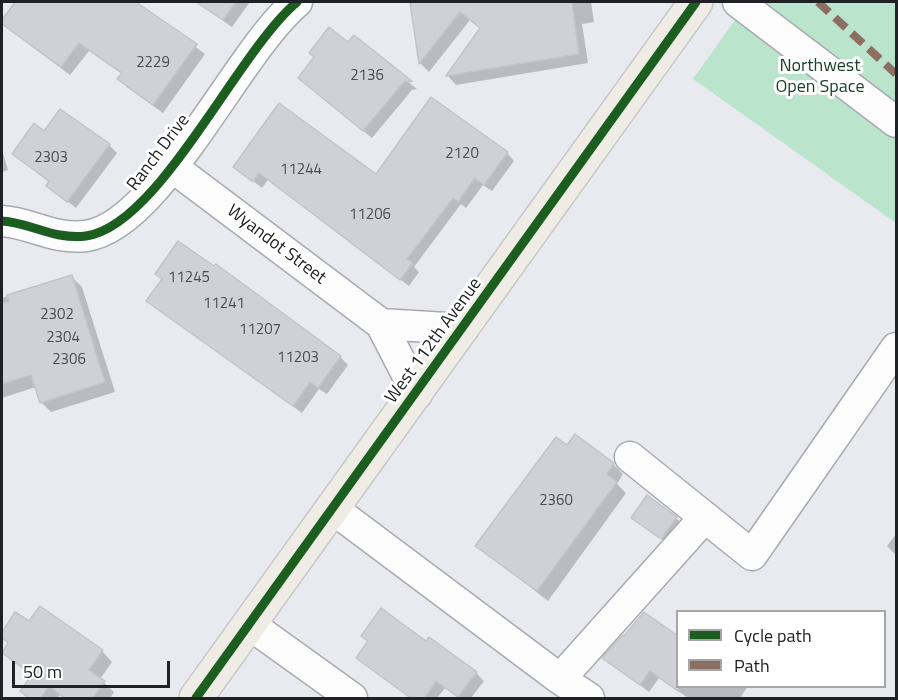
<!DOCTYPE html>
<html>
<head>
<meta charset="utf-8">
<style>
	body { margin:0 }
	#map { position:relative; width:898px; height:700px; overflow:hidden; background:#e9eaf0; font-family:"Titillium Web",sans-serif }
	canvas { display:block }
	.frame { position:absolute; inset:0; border:3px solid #202124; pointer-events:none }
	.legend { position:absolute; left:676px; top:610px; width:210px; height:78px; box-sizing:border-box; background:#fff; border:2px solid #a6a6a7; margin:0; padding:8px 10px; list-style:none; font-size:18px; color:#202124 }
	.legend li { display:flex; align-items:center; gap:12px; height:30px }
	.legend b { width:30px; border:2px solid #a6a6a7 }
	.scale { position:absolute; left:12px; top:661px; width:158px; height:27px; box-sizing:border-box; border:3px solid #202124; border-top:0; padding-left:8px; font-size:18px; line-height:21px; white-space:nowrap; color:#202124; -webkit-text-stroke:4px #fff; paint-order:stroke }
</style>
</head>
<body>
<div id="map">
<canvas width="898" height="700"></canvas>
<div class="frame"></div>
<ul class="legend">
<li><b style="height:8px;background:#1b5e20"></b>Cycle path</li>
<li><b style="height:8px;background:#8d6e63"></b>Path</li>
</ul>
<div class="scale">50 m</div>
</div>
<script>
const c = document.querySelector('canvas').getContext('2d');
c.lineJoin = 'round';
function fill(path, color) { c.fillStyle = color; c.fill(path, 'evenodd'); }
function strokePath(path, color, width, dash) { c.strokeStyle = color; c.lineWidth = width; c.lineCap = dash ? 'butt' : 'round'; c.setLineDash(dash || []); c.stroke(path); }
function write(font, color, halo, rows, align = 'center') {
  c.font = font + ' "Titillium Web",sans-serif'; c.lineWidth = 6; c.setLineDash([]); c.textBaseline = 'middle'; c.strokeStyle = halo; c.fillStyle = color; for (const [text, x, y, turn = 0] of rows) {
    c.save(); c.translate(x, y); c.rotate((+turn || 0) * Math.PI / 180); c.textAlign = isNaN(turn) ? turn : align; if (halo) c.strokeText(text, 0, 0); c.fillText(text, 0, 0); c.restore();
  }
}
fill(new Path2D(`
	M748,2H896V223L693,79Z`), '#bae4cb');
fill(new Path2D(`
	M17,2H135L205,54L163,113L128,88L119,79L122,74L89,51L70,75L11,31L2,22Z
	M196,2H250L232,27Z
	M411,2H591L594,22L582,24L588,63L456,85L448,76L481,29L470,20L429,72L420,63Z
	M354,37L417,89L412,90L372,138L300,78L316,58L348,44Z
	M44,133L109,145L117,153L76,208L48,186L50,183L14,154Z
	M2,150L8,170L2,172Z
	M507,153L514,161L492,191L483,185L466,208L461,204L414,267L419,272L409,286L268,180L262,188L235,167L376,176Z
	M72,277L82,287L115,392L51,412L41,402L36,387L2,398V298Z
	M148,301L340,357L348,365L327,394L319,389L302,413Z
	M567,448L613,464L623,474L617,484L626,493L548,601L477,546Z
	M633,518H676L681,523L667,543Z
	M896,534V555L887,546Z
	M16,614L29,623L102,651L112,662L100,679L114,692L110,698H64L60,695L57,698H29L22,691L32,676L3,653L9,645L2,634Z
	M678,637V686H748L740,698H688L659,678L649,692L604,658Z
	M427,644L476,673L484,681L471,698H459L445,688L437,698H414L357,658Z`), '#0003');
const building = new Path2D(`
	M15,2H136L197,44L153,105L117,79L122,73L79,43L61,67L2,24V20Z
	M196,2H236L223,20Z
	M410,2H572L579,54L446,76L480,28L460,12L419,64Z
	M329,27L348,42L354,35L412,81L404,82L363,131L298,78L314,57L309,53Z
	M431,97L508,152L484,185L475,178L458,202L453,198L407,259L413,263L400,280L259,173L253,182L233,167L279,103L376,174Z
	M60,109L110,144L67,202L46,186L49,181L12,154L34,123L44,131Z
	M178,241L214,266L216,264L341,356L318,388L310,382L293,406L146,301L162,279L155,274Z
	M72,275L105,382L40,403L31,375L2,384V303L9,302L7,295Z
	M575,434L614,463L607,474L617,482L537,591L475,546L556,437L567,445Z
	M647,495L677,517L661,539L631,518Z
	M40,606L103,650L89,670L105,681L92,699H66L49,686L40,699H30L20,691L32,675L2,653L8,643L2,638V632L15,612L29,621Z
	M381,608L426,641L429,637L477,672L458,697L436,681L424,699H412L356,658L368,641L361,636Z
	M644,612L678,636V691L650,671L640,685L602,658L623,635L624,636Z`);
fill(building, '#d0d1d6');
strokePath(building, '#c3c4c9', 1.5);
const minor = new Path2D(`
	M738,2L896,122
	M171,166L381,324L417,394
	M2,221C32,223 53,240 86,236C159,226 237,52 297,2
	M381,324L463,329
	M630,457L752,555L896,348
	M333,509L560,679
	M249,624L352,698
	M589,698L560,679L705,517`);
const major = new Path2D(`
	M196,698L696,2`);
strokePath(minor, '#a9aaaf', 33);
strokePath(major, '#c6c7c9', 36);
strokePath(minor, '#fcfcfd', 30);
strokePath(major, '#eeece4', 33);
strokePath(new Path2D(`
	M818,2L896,74`), '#8d6e63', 8, [15, 8]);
strokePath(new Path2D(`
	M2,221C32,223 53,240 86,236C159,226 237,52 297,2
	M196,698L696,2`), '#1b5e20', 9);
write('15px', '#4c4d50', null, [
	["2229",153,63],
	["2136",367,76],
	["2120",462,154],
	["2303",51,158],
	["11244",301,170],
	["11206",370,215],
	["11245",189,278],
	["11241",224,304],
	["2302",57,315],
	["11207",260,330],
	["2304",63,338],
	["11203",298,358],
	["2306",69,360],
	["2360",556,501]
]);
write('18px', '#183f27', '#fff', [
	["Northwest",820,67],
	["Open Space",820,88]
]);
write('18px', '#202124', '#fff', [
	["Ranch Drive",159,153,-53],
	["Wyandot Street",276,245,37],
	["West 112th Avenue",434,341,-54]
]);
</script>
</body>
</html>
